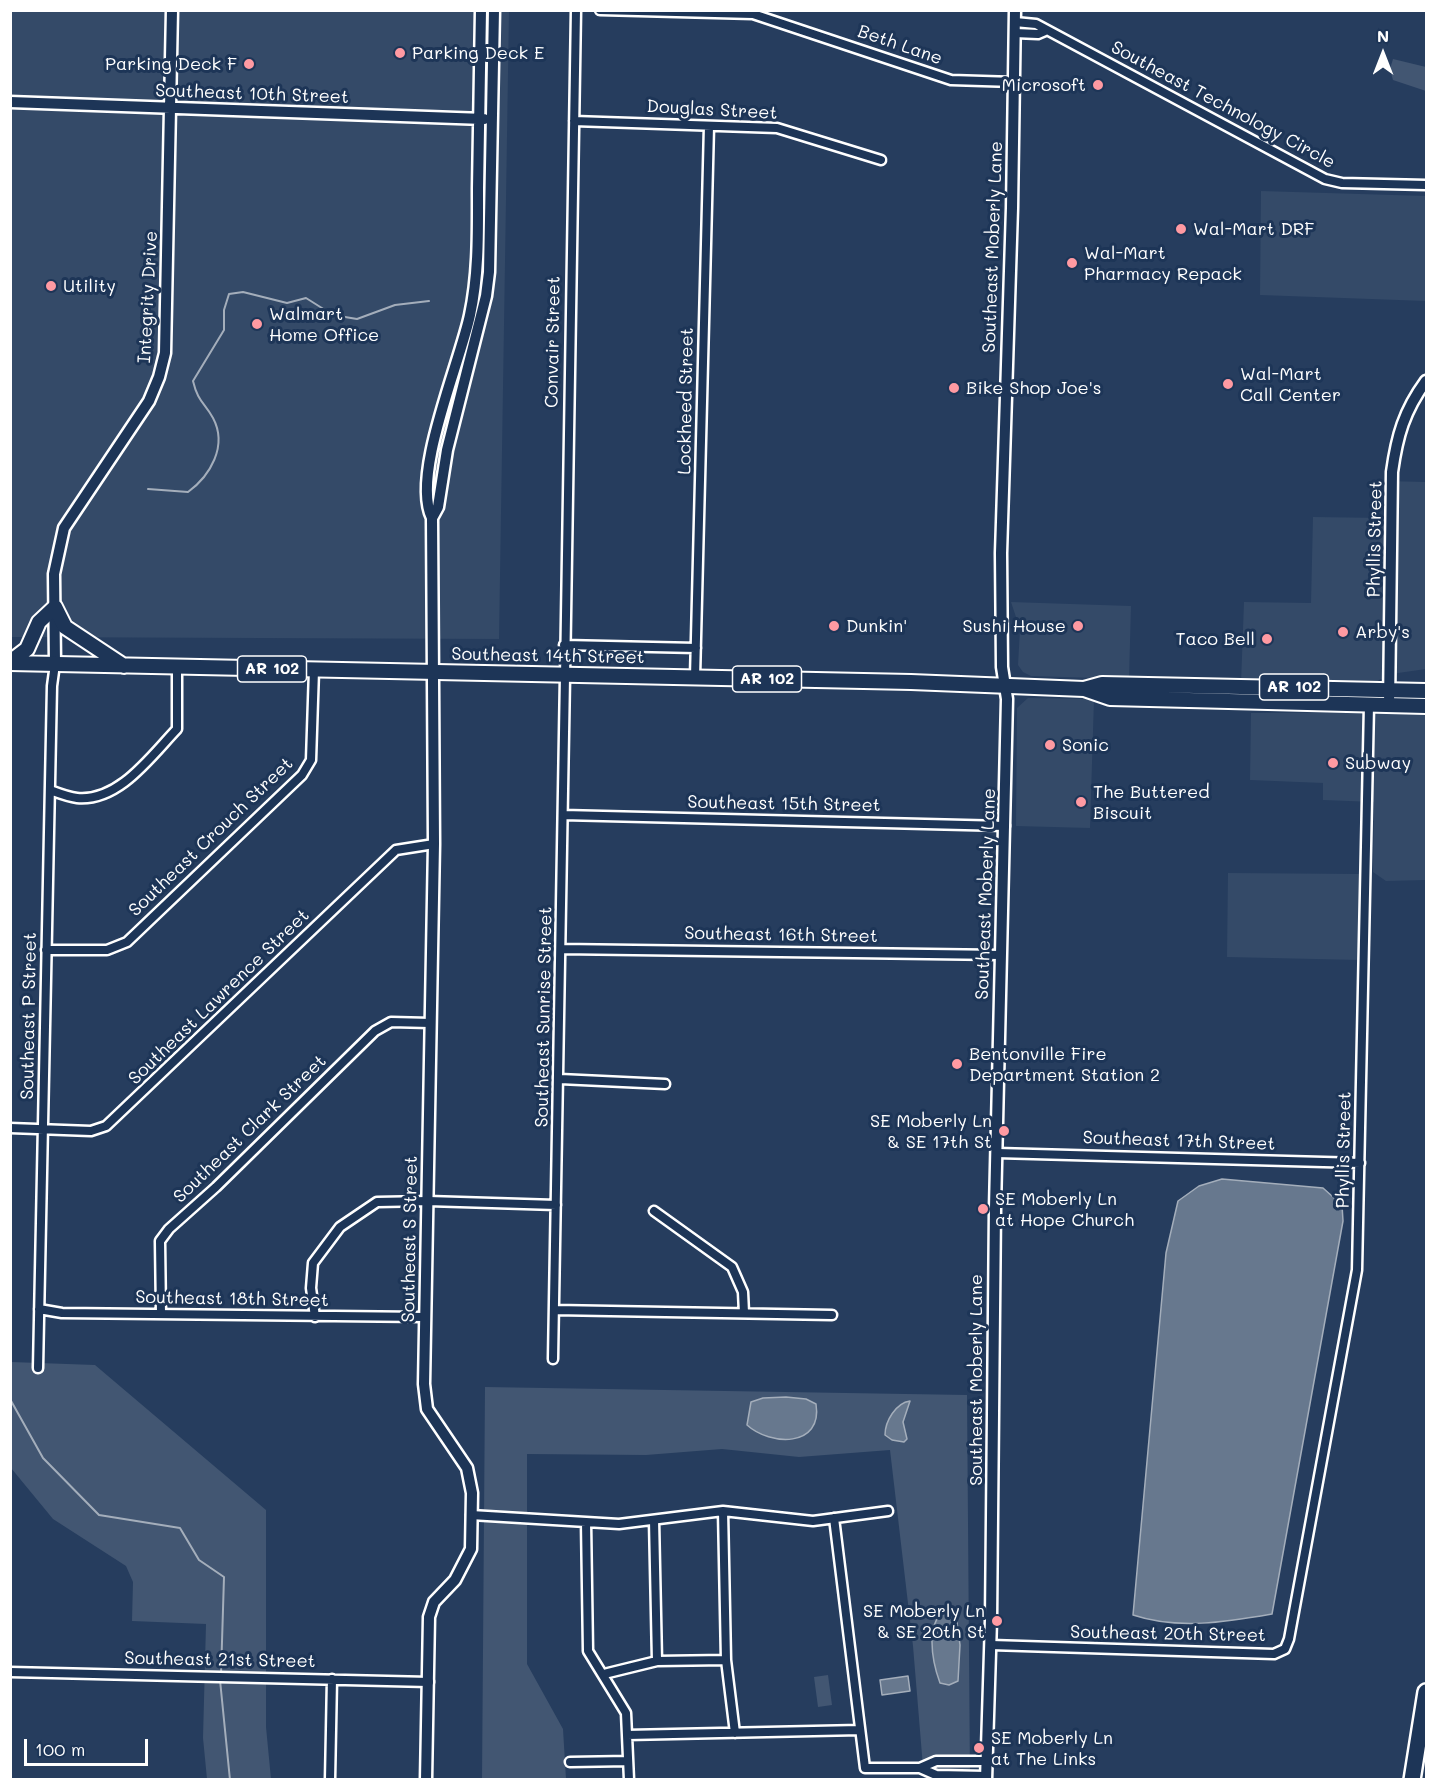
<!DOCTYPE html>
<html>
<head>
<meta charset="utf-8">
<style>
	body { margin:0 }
	#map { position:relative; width:1437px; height:1790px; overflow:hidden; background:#263d5e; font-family:Mali,sans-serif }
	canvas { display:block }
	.frame { position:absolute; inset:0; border:12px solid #fff; pointer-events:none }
	.north { position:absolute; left:1353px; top:24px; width:60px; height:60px; -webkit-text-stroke:4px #1d3557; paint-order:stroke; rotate:0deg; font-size:16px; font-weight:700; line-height:24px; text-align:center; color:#fff }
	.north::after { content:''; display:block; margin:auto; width:21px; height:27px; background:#fff; clip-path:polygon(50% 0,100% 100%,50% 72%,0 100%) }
	.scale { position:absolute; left:24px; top:1739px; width:124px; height:27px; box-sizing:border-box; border:3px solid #fff; border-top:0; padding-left:8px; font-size:18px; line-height:21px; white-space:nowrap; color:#fff; -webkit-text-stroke:4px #1d3557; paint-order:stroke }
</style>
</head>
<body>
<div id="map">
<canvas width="1437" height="1790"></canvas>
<div class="frame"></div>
<div class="north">N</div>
<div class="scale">100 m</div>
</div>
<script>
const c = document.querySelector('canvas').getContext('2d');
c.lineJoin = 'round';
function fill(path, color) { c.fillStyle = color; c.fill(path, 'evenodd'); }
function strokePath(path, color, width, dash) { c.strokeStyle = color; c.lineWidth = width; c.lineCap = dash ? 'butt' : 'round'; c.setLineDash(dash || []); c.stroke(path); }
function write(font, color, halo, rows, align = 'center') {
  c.font = font + ' Mali,sans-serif'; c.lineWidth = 6; c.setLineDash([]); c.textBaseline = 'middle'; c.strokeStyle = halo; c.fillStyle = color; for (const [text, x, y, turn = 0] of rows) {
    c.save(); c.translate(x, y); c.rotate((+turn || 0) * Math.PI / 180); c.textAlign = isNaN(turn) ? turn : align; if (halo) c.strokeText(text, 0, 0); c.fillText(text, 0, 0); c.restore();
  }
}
fill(new Path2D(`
	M11,11H509L499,639L11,637Z
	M1261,191L1426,196V301L1260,295Z
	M1386,481L1426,482V669L1398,673L1379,680L1373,685L1241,683L1244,602L1311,603L1313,517L1384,518Z
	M1011,602L1131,606L1129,679L1031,676L1023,672L1018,665L1020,629Z
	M1028,698L1094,699L1090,828L1016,826L1017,708Z
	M1417,712L1426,716V880L1386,881L1373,872L1374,802L1323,800V783L1250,780L1251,713Z
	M1228,873L1359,874V960L1227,957Z`), '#344a68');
fill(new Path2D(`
	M1393,59L1426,67V91L1393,80L1390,69Z
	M11,1362L95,1365L266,1510V1727L271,1779H207L203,1738L206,1624L132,1621L133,1582L126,1566L53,1519L11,1468Z
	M485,1387L967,1395L970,1779H924L913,1646L890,1450L799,1457L722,1449L646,1455L527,1454V1664L563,1729L566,1779L482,1780Z
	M828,1675L832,1705L818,1707L814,1677Z`), '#425672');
const water = new Path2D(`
	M1222,1179L1323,1188L1342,1205L1343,1221L1272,1614C1226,1622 1178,1630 1133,1615L1166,1253L1178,1201L1199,1186Z
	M786,1397L806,1399L816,1404C823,1448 770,1446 747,1425L751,1402L763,1398Z
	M910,1401L903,1422L907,1439L904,1442L892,1440L885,1435C885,1421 896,1403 910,1401Z
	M948,1609L956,1615L960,1645L958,1681L949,1685L940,1683C932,1661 924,1620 948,1609Z
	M908,1676L910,1691L882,1695L880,1680Z`);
fill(water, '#67788e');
strokePath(water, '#a4aebb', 1.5);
strokePath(new Path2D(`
	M148,489L188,492C210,476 228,446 213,418C204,402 198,402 193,381L224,330V310L229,294L243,292L287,303L306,298L333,315L357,319L395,305L429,301
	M10,1399L43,1458L99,1515L180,1528L199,1560L224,1577L221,1674
	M220,1680L230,1780`), '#a4aebb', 2);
const minor = new Path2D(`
	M600,10L753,14L951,80L1014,82
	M1015,22L1036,24L1325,179L1342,183L1426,185
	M1015,33L1038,34L1045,31
	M574,121L777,128L881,160
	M564,645L696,648
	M695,677L709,126
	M50,790C58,793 68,797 77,798C119,802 151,756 177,729V667
	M563,815L1005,826
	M561,949L1001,955
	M46,950H107L127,942L302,775L311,760L314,670
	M560,1079L665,1084
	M10,1128L91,1131L106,1126L396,850L434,844
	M997,1153L1360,1163
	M654,1211L732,1267L743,1292L744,1313
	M39,1309L62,1313L425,1317
	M555,1310L832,1315
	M161,1314L160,1241L169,1229L216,1187L375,1031L391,1022L430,1023
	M315,1317L311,1288L313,1263L340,1227L377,1202L428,1201L556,1205
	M553,1359C563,909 567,460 576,10
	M38,1368L52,686L55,664
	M723,1511L726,1660L735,1733
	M471,1515L619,1524L723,1511L813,1521L888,1511
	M834,1518L865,1768H920L936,1775L986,1776
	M654,1520L657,1661
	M586,1522L588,1651L626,1713L629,1780
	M991,1645L1274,1654L1285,1649L1289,1639L1357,1270L1369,705
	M10,1672L429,1682
	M604,1674L657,1661L726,1660
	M627,1735L860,1730
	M570,1762L628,1761
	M920,1768L936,1761H987
	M330,1780L332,1679`);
const tertiary = new Path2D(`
	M10,102L484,119
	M432,518L438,507L447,450L486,296L489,272L494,10
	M55,664L54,574L64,528L149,401L159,377L165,353L172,10
	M1389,705L1392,472C1397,436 1404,411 1426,381
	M426,1780L429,1617L434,1602L455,1580L471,1549L472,1493L467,1468L427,1409L424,1384L434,844L432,518C411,475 460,363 470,315C479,273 478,230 478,188C479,129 480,70 481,10
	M986,1780L991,1620L995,1208L1007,699L1002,667L1001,553L1012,208L1015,10`);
const primary = new Path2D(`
	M10,662L27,649L39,622L55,607L65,627L124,666
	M10,663L911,682L1084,689L1102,684L1426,691
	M1084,689L1110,698L1426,706`);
const motorway = new Path2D(`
	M1412,1780L1426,1692`);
strokePath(minor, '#fff', 13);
strokePath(tertiary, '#fff', 15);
strokePath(primary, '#fff', 18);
strokePath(motorway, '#fff', 20);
strokePath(minor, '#1d3557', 8);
strokePath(tertiary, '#1d3557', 10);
strokePath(primary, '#1d3557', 14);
strokePath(motorway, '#1d3557', 15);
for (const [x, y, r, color] of [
	[400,53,6,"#ff9aa2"],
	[249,64,6,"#ff9aa2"],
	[1098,85,6,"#ff9aa2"],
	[1181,229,6,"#ff9aa2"],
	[1072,263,6,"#ff9aa2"],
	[51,286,6,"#ff9aa2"],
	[257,324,6,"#ff9aa2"],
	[1228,384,6,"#ff9aa2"],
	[954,388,6,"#ff9aa2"],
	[834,626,6,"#ff9aa2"],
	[1078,626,6,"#ff9aa2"],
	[1343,632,6,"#ff9aa2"],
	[1267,639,6,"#ff9aa2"],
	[1050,745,6,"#ff9aa2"],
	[1333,763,6,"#ff9aa2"],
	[1081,802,6,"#ff9aa2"],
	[957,1064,6,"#ff9aa2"],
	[1004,1131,6,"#ff9aa2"],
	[983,1209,6,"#ff9aa2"],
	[997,1621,6,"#ff9aa2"],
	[979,1748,6,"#ff9aa2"]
]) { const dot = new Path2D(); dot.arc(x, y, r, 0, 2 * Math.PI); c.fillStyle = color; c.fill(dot); strokePath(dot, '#1d3557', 2); }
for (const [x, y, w] of [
	[272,669,69],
	[767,679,69],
	[1294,687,69]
]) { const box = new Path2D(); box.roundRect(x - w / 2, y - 13, w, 26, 4.5); c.fillStyle = '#1d3557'; c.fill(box); strokePath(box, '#fff', 1.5); }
write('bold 16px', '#fff', null, [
	["AR 102",272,669],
	["AR 102",767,679],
	["AR 102",1294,687]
]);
write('18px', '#fff', '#1d3557', [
	["Beth Lane",900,45,19],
	["Southeast 10th Street",252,94,2],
	["Southeast Technology Circle",1223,105,28],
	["Douglas Street",712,110,3],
	["Southeast Moberly Lane",993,247,-88],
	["Integrity Drive",148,297,-87],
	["Convair Street",553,342,-89],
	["Lockheed Street",686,401,-89],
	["Phyllis Street",1375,539,-89],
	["Southeast 14th Street",548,656,1],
	["Southeast 15th Street",784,804,1],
	["Southeast Crouch Street",211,837,-44],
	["Southeast Moberly Lane",986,894,-88],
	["Southeast 16th Street",781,935,1],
	["Southeast Lawrence Street",219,997,-44],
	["Southeast P Street",29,1016,-89],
	["Southeast Sunrise Street",544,1017,-89],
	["Southeast Clark Street",250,1129,-44],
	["Southeast 17th Street",1179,1141,2],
	["Phyllis Street",1344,1150,-89],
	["Southeast S Street",410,1239,-89],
	["Southeast 18th Street",232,1299,1],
	["Southeast Moberly Lane",976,1380,-90],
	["Southeast 20th Street",1168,1634,1],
	["Southeast 21st Street",220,1660,1]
]);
write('18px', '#fff', '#1d3557', [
	["Parking Deck E",412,53],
	["Parking Deck F",237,64,"right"],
	["Microsoft",1086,85,"right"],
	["Wal-Mart DRF",1193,229],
	["Wal-Mart",1084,253],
	["Pharmacy Repack",1084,274],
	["Utility",63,286],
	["Walmart",269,314],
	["Home Office",269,335],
	["Wal-Mart",1240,374],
	["Call Center",1240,395],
	["Bike Shop Joe's",966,388],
	["Dunkin'",846,626],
	["Sushi House",1066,626,"right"],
	["Arby's",1355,632],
	["Taco Bell",1255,639,"right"],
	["Sonic",1062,745],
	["Subway",1345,763],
	["The Buttered",1093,792],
	["Biscuit",1093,813],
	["Bentonville Fire",969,1054],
	["Department Station 2",969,1075],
	["SE Moberly Ln",992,1121,"right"],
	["& SE 17th St",992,1142,"right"],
	["SE Moberly Ln",995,1199],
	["at Hope Church",995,1220],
	["SE Moberly Ln",985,1611,"right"],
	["& SE 20th St",985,1632,"right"],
	["SE Moberly Ln",991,1738],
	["at The Links",991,1759]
], 'left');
</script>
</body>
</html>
